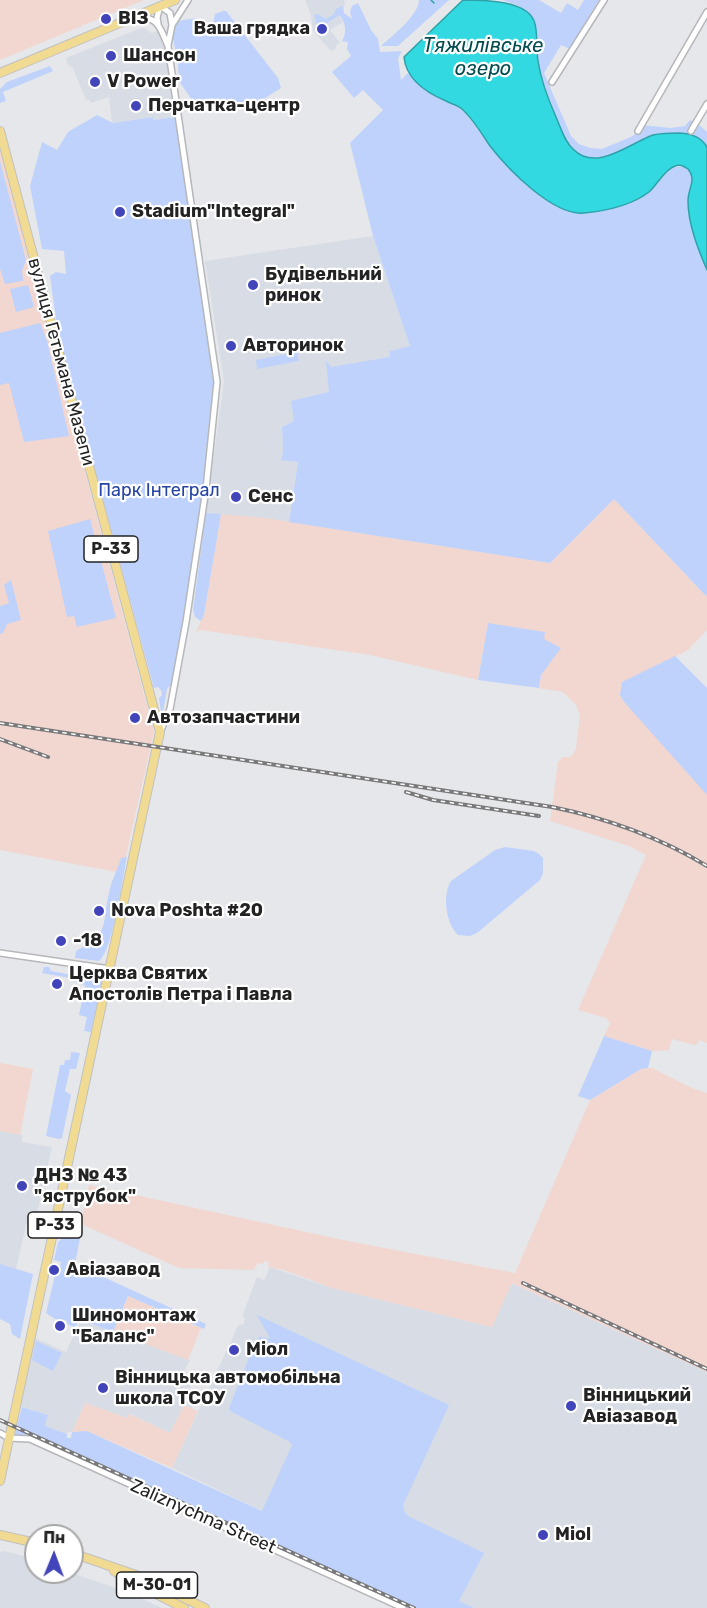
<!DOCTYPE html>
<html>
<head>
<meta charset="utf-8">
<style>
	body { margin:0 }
	#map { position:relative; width:707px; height:1608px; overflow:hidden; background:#e6e7ea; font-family:Rubik,sans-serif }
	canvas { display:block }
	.north { position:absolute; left:24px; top:1524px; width:60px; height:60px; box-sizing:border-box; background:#fff; border:2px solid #a7a7a7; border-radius:50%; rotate:1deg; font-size:16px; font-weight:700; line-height:24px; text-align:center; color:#232324 }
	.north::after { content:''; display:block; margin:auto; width:21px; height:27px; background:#4244b9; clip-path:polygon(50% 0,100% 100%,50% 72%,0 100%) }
</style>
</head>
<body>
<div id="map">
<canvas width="707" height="1608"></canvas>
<div class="north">Пн</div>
</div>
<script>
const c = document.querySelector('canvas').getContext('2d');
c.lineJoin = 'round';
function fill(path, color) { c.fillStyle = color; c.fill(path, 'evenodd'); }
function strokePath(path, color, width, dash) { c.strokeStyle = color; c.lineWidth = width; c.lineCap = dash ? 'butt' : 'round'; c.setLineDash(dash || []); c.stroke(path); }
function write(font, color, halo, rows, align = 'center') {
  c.font = font + ' Rubik,sans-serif'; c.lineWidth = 4.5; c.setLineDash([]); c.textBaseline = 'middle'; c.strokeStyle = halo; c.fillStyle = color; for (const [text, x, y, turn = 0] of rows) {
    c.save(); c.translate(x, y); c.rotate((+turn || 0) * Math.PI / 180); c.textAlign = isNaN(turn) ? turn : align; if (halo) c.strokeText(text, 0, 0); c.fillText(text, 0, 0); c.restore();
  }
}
fill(new Path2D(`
	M305,0H344L345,4L339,16L343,22L330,30L340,43L336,45V49L331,51L313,31L311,15Z
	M141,28H145L151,33L161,30L168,46L177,117L153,120L152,117L112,123L109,97L91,103L89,99L86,100L73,68L68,65L66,58Z
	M373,236L410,346L390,351L391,357L329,393L294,421L282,427L283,451L281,459L298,461L289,522L206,513L224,381L205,261Z
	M0,1131L22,1135V1142L52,1147L34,1226L26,1225L16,1269L0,1264Z
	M270,1267L332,1288L492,1327L511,1283L707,1372V1608H474L338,1547L172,1468L237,1328L239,1324L243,1325L245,1318L242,1317L257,1277L264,1280Z
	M81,1320L190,1360L182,1376L192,1383L187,1395L192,1397V1408L184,1405L170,1433L130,1414L127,1418L85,1403L72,1432H68L67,1434L45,1426L48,1415L21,1406L35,1338L66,1352Z
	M4,1551L36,1559V1572H69L127,1592L162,1608H0V1552Z`), '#d7dce5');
fill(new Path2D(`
	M0,0H144L0,60Z
	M0,150L154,732L122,873L0,850Z
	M614,499L707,597V630L688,650L675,657L707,688V1043L699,1040L697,1044L694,1045L672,1039L669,1050L652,1051L604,1036L610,1023L606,1018L578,1010L646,855L629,846L550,821L558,762L563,757H571L576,749L580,715L576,705L563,692L539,688L541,675L560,648L488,623L478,680L370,655L201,630L196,632L204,615L221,514L265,518L550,563Z
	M0,1063L33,1069L20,1135L0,1131Z
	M652,1068L692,1088L707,1093V1372L512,1283L492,1327L332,1288L284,1270L268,1267L269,1262L264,1261L263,1264L258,1263L253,1270L179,1268L83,1225L81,1220L89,1185L343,1240L515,1273L590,1100L641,1069Z
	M128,1296L201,1328L188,1360L113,1332Z
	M85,1403L127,1418L129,1414L170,1433L184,1405L198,1411L172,1468L87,1431L72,1432Z`), '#f1d7d0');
fill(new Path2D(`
	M419,0H449L398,46H381C392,36 419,15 419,0Z
	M502,0H539L561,13L567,3L578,10L584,0H599L570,49L561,45L544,73L571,136L579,144L590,148L602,149L633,136L641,125L671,128L685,126L690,120L697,123L707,132V147L706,144C694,141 678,133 666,133C636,134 605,173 575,152C560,142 540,78 538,59C537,48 539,34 535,23C531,9 514,4 502,0Z
	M358,3L371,30L378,39L380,52L402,51L398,58L401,80L408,73L416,82L445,101L462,109L497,154L518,176L558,208L628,203L649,192L672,167H684L691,172C694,185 688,189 688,200C687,224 698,249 707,270V597L614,499L550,563L289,522L298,462L281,460L283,451L282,427L294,421L291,401L329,392L326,361L331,367L390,357V351L410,346L373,236L350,143L383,110L363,90L354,98L332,72L351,56L347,49L348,42L342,41C347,32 346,23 339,15L318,29L314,15L317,14L326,19L333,15L336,9L343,6L344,13L352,19L350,12L352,6Z
	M223,11H226L278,78L281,88L259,102L194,103L179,81L178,64L172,34L177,21L197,18L199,24L213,23L215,14Z
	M50,66L53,71L3,92L6,101L0,103V89L7,82Z
	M97,115L113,123L153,117V120L177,117L217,382L203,504L176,679L167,689L163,712H161L159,698L162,695L161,690L158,687L154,688L58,334L50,276L56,272L66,274L64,251L42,249L30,186L42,142L57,150L68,132Z
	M0,161L26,260L22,271L23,281L5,284L0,269Z
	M28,285L34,307L16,312L10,289Z
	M40,323L47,341L69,436L24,442L9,383L0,385V333Z
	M297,352L299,361L257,369L256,360Z
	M206,513L221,514L204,615L201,621L195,617L193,610Z
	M90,519L116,618L77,627L74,616L67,617L48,531Z
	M11,580L21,620L7,624L3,633L0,634V606L9,603L4,585Z
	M488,623L545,632L544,639L561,648L541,675L539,688L478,680Z
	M675,656L707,688V795L624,702L620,695L622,682Z
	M505,847L534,851L539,854L543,858V873L540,880L477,933L470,936L458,935C446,924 442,895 451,881L495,850Z
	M127,857C123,876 112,953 99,961L75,958L76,951C112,933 101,923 110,889C112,879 118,869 121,858Z
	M44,967H49L51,971L78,976L81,972C89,973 98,973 102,980L91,1032L84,1031L87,1017L79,1015L85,985L72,981L70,978L42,973Z
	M604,1036L652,1051L648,1068L641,1069L590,1100L578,1096Z
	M71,1052L80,1053L76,1069H70L65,1091L71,1095L62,1138L59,1139L46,1136L60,1065H64L65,1060H70Z
	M63,1238H80L75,1264L206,1324L204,1329L128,1296L113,1332L82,1320L74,1327L67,1324V1321L55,1319L46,1313L56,1271H59L61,1262L54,1260L58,1242Z
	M0,1264L33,1274L20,1339L12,1334L10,1324L0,1319Z
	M257,1315L449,1405L403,1505L404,1511L408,1516L484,1553L459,1601L474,1608H403L30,1439L14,1438L22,1407L48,1415L45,1426L67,1434V1438H71L72,1432L87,1431L262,1511L292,1445L290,1442L230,1411L229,1408L256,1340L260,1337L270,1338Z
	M36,1341L62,1353L53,1371L32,1360Z`), '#bfd2fc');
const water = new Path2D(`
	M463,0C484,0 530,0 535,24C538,36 536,49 538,61C541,81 548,99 556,117C561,128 564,141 573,149C596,173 630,143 653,135C662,133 671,133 680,133C692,134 701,137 707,147V270C698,249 688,224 688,201C688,188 697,180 688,169C683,166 680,164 675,166C665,169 657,185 649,192C632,205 605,211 584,213C553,216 508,169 490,146C482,134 473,119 462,109C458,105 451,104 446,101C427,93 406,79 404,57Z`);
fill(water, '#32d9e1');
strokePath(water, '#2ea2a8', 1.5);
strokePath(new Path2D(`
	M431,0L434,3`), '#2ea2a8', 1.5);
const street = new Path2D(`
	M137,17C159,17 160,28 168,46L217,382L206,489L186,622L170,709L161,730
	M158,23L157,18L160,6L170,13L172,25
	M168,45L172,25L188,0
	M552,82L604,0
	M638,131L707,12
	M691,131L707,104
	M0,953L110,969
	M0,1433L9,1438L30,1439L403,1608`);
const primary = new Path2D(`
	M0,73L175,0
	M0,131L160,732L0,1481
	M0,1535L36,1543
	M72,1553L136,1575L205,1608
	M114,1571L132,1582L184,1608`);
strokePath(street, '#b6b7ba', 8);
strokePath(primary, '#c1c1c2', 10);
strokePath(street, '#fff', 5);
strokePath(primary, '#f1da92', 8);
const rail = new Path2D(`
	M0,723L552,807C606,818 659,837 707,866
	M0,739L48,757
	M406,792L433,800L539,816
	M523,1283L707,1369
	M0,1420L414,1608`);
strokePath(rail, '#79797b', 4);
strokePath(rail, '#fff', 1.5, [4.5]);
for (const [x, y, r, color] of [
	[106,19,6,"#4244b9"],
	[322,29,6,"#4244b9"],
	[111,56,6,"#4244b9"],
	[95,82,6,"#4244b9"],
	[136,106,6,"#4244b9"],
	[120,212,6,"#4244b9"],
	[253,285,6,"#4244b9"],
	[231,346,6,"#4244b9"],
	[236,497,6,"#4244b9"],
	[135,718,6,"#4244b9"],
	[99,911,6,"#4244b9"],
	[61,941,6,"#4244b9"],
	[57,984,6,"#4244b9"],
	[22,1186,6,"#4244b9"],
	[54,1270,6,"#4244b9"],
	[60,1326,6,"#4244b9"],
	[234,1350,6,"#4244b9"],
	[103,1388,6,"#4244b9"],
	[571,1406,6,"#4244b9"],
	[543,1535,6,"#4244b9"]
]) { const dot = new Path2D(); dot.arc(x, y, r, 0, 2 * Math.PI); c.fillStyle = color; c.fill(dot); strokePath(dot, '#fff', 2); }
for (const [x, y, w] of [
	[111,549,54],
	[55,1225,54],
	[157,1585,81]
]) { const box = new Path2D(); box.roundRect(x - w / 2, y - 13, w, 26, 4.5); c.fillStyle = '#fff'; c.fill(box); strokePath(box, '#232324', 1.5); }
write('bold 16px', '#232324', null, [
	["Р-33",111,549],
	["Р-33",55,1225],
	["М-30-01",157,1585]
]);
write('bold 18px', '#232324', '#fff', [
	["ВІЗ",118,19],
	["Ваша грядка",310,29,"right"],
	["Шансон",123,56],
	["V Power",107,82],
	["Перчатка-центр",148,106],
	["Stadium\"Integral\"",132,212],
	["Будівельний",265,275],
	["ринок",265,296],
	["Авторинок",243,346],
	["Сенс",248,497],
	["Автозапчастини",147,718],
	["Nova Poshta #20",111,911],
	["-18",73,941],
	["Церква Святих",69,974],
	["Апостолів Петра і Павла",69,995],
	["ДНЗ № 43",34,1176],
	["\"яструбок\"",34,1197],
	["Авіазавод",66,1270],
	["Шиномонтаж",72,1316],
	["\"Баланс\"",72,1337],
	["Міол",246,1350],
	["Вінницька автомобільна",115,1378],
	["школа ТСОУ",115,1399],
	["Вінницький",583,1396],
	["Авіазавод",583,1417],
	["Miol",555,1535]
], 'left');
write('18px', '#232324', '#fff', [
	["вулиця Гетьмана Мазепи",61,362,75],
	["Zaliznychna Street",203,1517,24]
]);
write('18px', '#2443a2', '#fff', [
	["Парк Інтеграл",159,491]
]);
write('italic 20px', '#024c4f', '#fff', [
	["Тяжилівське",483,46],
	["озеро",483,69]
]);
</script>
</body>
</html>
